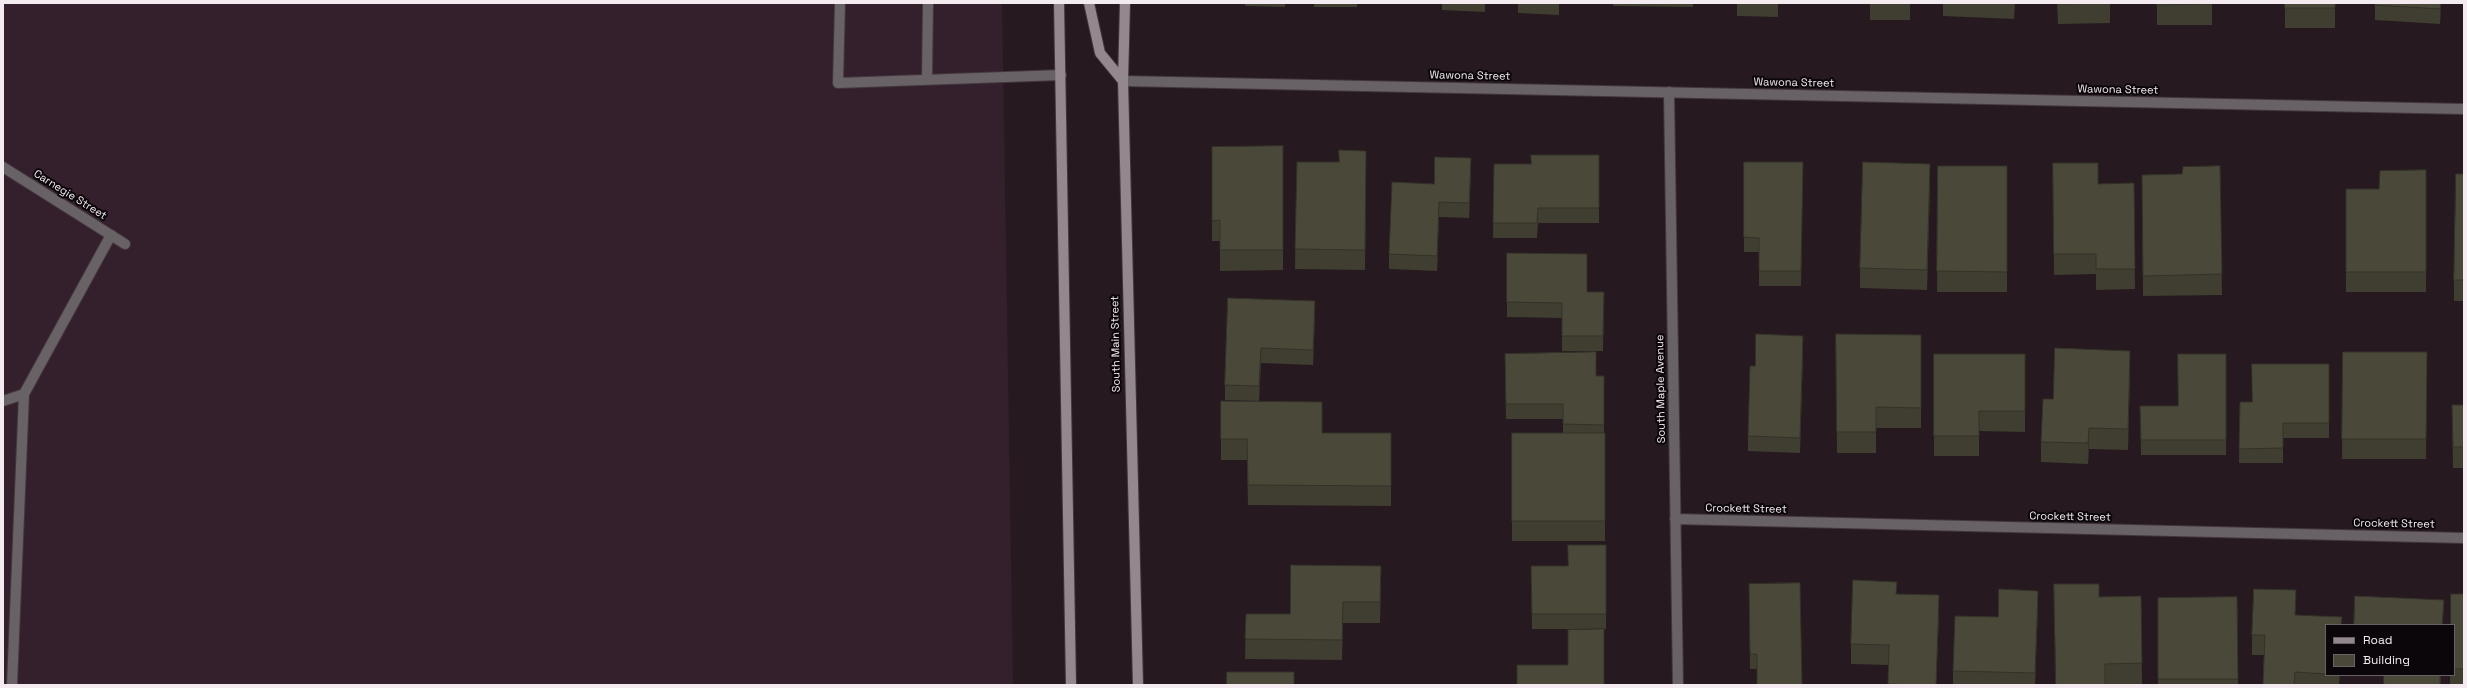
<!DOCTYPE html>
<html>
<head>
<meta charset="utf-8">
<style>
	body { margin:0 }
	#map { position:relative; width:2467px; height:688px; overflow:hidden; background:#261920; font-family:"Space Grotesk",sans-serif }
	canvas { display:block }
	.frame { position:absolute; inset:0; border:4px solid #f4ebf0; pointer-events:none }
	.legend { position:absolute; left:2325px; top:624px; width:130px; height:52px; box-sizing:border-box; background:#0b0609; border:1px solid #686265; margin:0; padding:5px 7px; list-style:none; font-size:12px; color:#f4ebf0 }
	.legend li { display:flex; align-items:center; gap:8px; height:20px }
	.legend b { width:20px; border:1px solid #686265 }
</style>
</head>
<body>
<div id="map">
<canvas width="2467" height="688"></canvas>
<div class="frame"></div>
<ul class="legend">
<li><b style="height:5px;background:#93888e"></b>Road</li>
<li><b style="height:11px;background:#494839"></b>Building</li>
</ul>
</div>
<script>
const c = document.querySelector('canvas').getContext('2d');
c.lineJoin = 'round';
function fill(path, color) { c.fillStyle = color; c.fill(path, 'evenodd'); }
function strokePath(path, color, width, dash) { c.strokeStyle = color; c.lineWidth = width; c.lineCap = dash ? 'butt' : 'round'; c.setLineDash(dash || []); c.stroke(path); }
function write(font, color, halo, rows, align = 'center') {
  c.font = font + ' "Space Grotesk",sans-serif'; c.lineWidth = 4; c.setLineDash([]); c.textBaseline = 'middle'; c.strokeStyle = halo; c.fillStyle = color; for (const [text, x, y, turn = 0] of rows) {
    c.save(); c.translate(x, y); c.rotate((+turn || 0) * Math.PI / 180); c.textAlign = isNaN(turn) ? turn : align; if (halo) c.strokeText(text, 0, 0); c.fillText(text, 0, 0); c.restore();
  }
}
fill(new Path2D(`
	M3,3H1002L1013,685H3Z`), '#33202c');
const service = new Path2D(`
	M840,3L838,83L1061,75
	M927,79L928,3
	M3,401L24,394
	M12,685L24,394L111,235`);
const minor = new Path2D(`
	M1669,92L1678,685
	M3,167L125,244
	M1675,519L2464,538`);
const tertiary = new Path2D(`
	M1123,81L2464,109`);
const secondary = new Path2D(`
	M1059,3L1071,685
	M1089,3L1100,53L1123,81
	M1125,3L1123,81L1138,685`);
strokePath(service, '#43363d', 12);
strokePath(minor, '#43363d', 12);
strokePath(tertiary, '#43363d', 12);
strokePath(secondary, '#43363d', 12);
strokePath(service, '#686165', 10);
strokePath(minor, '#686165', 10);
strokePath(tertiary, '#686165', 10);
strokePath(secondary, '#93888e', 10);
fill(new Path2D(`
	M1245,3H1285V7L1245,6Z
	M1314,3H1357V7H1314Z
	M1442,3H1485V12L1442,10Z
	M1518,3H1559V15L1518,13Z
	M1613,3H1693V7L1613,6Z
	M1737,3H1778V17L1737,16Z
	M1870,3H1910V20H1870Z
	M1943,3H2015L2014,19L1943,16Z
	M2057,3H2110V23L2058,24Z
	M2157,3H2212V25H2157Z
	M2285,3H2335V28H2285Z
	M2375,3H2441L2440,24L2375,20Z
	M1283,146V270L1220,271V241H1212V147Z
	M1366,151L1365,270L1295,269L1297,162H1339Z
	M1599,155V223H1538L1537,238H1493L1494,164H1531Z
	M1744,162H1803L1801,286H1759V252H1744Z
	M2053,163L2098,184L2134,183L2135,289L2096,290V274L2054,275Z
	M1938,166H2007V292H1937Z
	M2220,166L2222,295L2143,296L2142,175L2182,174Z
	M2426,170V292H2346V189H2379Z
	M1471,173L1469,218L1439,217L1437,271L1389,269V254L1434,184Z
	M2464,174V301H2454V280Z
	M1930,184L1927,290L1860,288V268Z
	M1507,253L1587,292H1604L1603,351H1562V318L1507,317Z
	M1228,298L1315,316L1313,365L1261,363L1259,401L1225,400V385Z
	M1836,334L1921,335V428H1876V453H1837Z
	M1803,351L1800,453L1748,451V436L1755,366Z
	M2343,352H2427L2426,459H2342Z
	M1505,354L1596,376H1604V433H1605V541H1512V433H1563V419H1506Z
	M1934,354H2025V432L1979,431V456H1934Z
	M2226,354V455H2141L2140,406H2178Z
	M2464,354V468H2453L2452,405H2464Z
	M2329,364V438H2283V463H2239L2240,402H2252Z
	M2130,371L2128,450L2089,449L2088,464L2041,462V442Z
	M1221,401L1322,433H1391V506L1248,505L1247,460H1221Z
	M1606,545V629H1532L1531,566H1568Z
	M1749,584L1802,685L1757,669H1750Z
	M1381,587L1380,623H1343L1342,660L1245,659L1246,614H1290Z
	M1897,594L1939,615L1936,685H1888V665L1851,664V644Z
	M2464,594V685H2450V675H2454V625Z
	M2141,596L2142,684H2105L2099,597Z
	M2237,597L2238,685H2158V598Z
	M2038,606L2035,685H1953V671L1998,617Z
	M2295,615L2342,625H2326V675H2340L2339,685H2263L2264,655H2252V635Z`), '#3f3e31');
fill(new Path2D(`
	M2441,3L2440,24V9Z
	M1471,158V173L1469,218V203Z
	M1930,164V184L1927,290V270Z
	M1439,202V217L1437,271V256Z
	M1315,301V316L1313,365V350Z
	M1803,336V351L1800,453V438Z
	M1261,348V363L1259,401V386Z
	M2130,351V371L2128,450V429Z
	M2089,428V449L2088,464V443Z
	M2038,591V606L2035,685V673Z
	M1939,595V615L1936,685Z
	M2444,600L2443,625H2442Z
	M2339,675H2340L2339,685Z
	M2440,675H2441V685H2440Z`), '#333228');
const building = new Path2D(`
	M2058,3H2093L2058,4Z
	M2157,3H2212V4L2157,5Z
	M2285,3H2335V8H2285Z
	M2375,3H2441L2440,9L2375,5Z
	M1283,146V250H1220V220L1212,221V147Z
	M1339,150L1366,151L1365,250L1295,249L1297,162H1339Z
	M1531,155H1599V208H1538L1537,223H1493L1494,164H1531Z
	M1435,157L1471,158L1469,203L1439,202L1437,256L1389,254L1392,182L1434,184Z
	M1744,162H1803L1801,271H1759V238L1744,237Z
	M1863,162L1930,164L1927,270L1860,268Z
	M2053,163H2098V184L2134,183L2135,269H2096V254H2054Z
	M1938,166H2007V272L1937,271Z
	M2220,166L2222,274L2143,276L2142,175L2182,174L2183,167Z
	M2426,170V272H2346V189H2379L2380,171Z
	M2456,174H2464V280H2454Z
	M1507,253L1587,254V292H1604L1603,336H1562V303L1507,302Z
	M1228,298L1315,301L1313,350L1261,348L1259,386L1225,385Z
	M1756,334L1803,336L1800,438L1748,436L1750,366H1755Z
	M1836,334L1921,335V408L1876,407V432H1837Z
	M2055,348L2130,351L2128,429L2089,428L2088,443L2041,442L2043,399H2053Z
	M1596,352V376H1604V425L1563,424V404H1506L1505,354Z
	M2343,352H2427L2426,439H2342Z
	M1934,354H2025V411H1979V436H1934Z
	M2178,354H2226V440H2141L2140,406H2178Z
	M2464,354V447H2453L2452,405H2464Z
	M2252,364H2329V423H2283V448L2239,449L2240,402H2252Z
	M1221,401L1322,402V433H1391V486L1248,485L1247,439H1221Z
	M1512,433H1605V521H1512Z
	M1568,545H1606V614H1532L1531,566H1568Z
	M1291,565L1381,566L1380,602H1343L1342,640L1245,639L1246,614H1290Z
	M1853,580L1897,582L1896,594L1939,595L1936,685H1909L1888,684L1889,645L1851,644Z
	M1800,583L1802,685H1757V654H1750L1749,584Z
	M2054,584H2099V597L2141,596L2142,663L2105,664V685H2056Z
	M1999,589L2038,591L2035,673L1953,671L1955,616L1998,617Z
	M2254,589L2296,590L2295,615L2342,617L2341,625H2326V674L2295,672L2294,685H2263L2265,635H2252Z
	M2451,594H2464V669H2454V625H2451Z
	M2355,596L2444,600L2442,625H2354Z
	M2237,597L2238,679H2158V598Z
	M1604,629V685H1517V665H1568V630Z
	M1227,672H1294V685H1227Z
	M2384,675H2440V685H2384Z`);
fill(building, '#494839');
strokePath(building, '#333228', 1);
write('11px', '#f4ebf0', '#0b0609', [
	["Wawona Street",1470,76,1],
	["Wawona Street",1794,83,1],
	["Wawona Street",2118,90,1],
	["Carnegie Street",70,195,32],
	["South Main Street",1116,344,-91],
	["South Maple Avenue",1661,389,-91],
	["Crockett Street",1746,509,1],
	["Crockett Street",2070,517,1],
	["Crockett Street",2394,524,1]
]);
</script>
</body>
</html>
